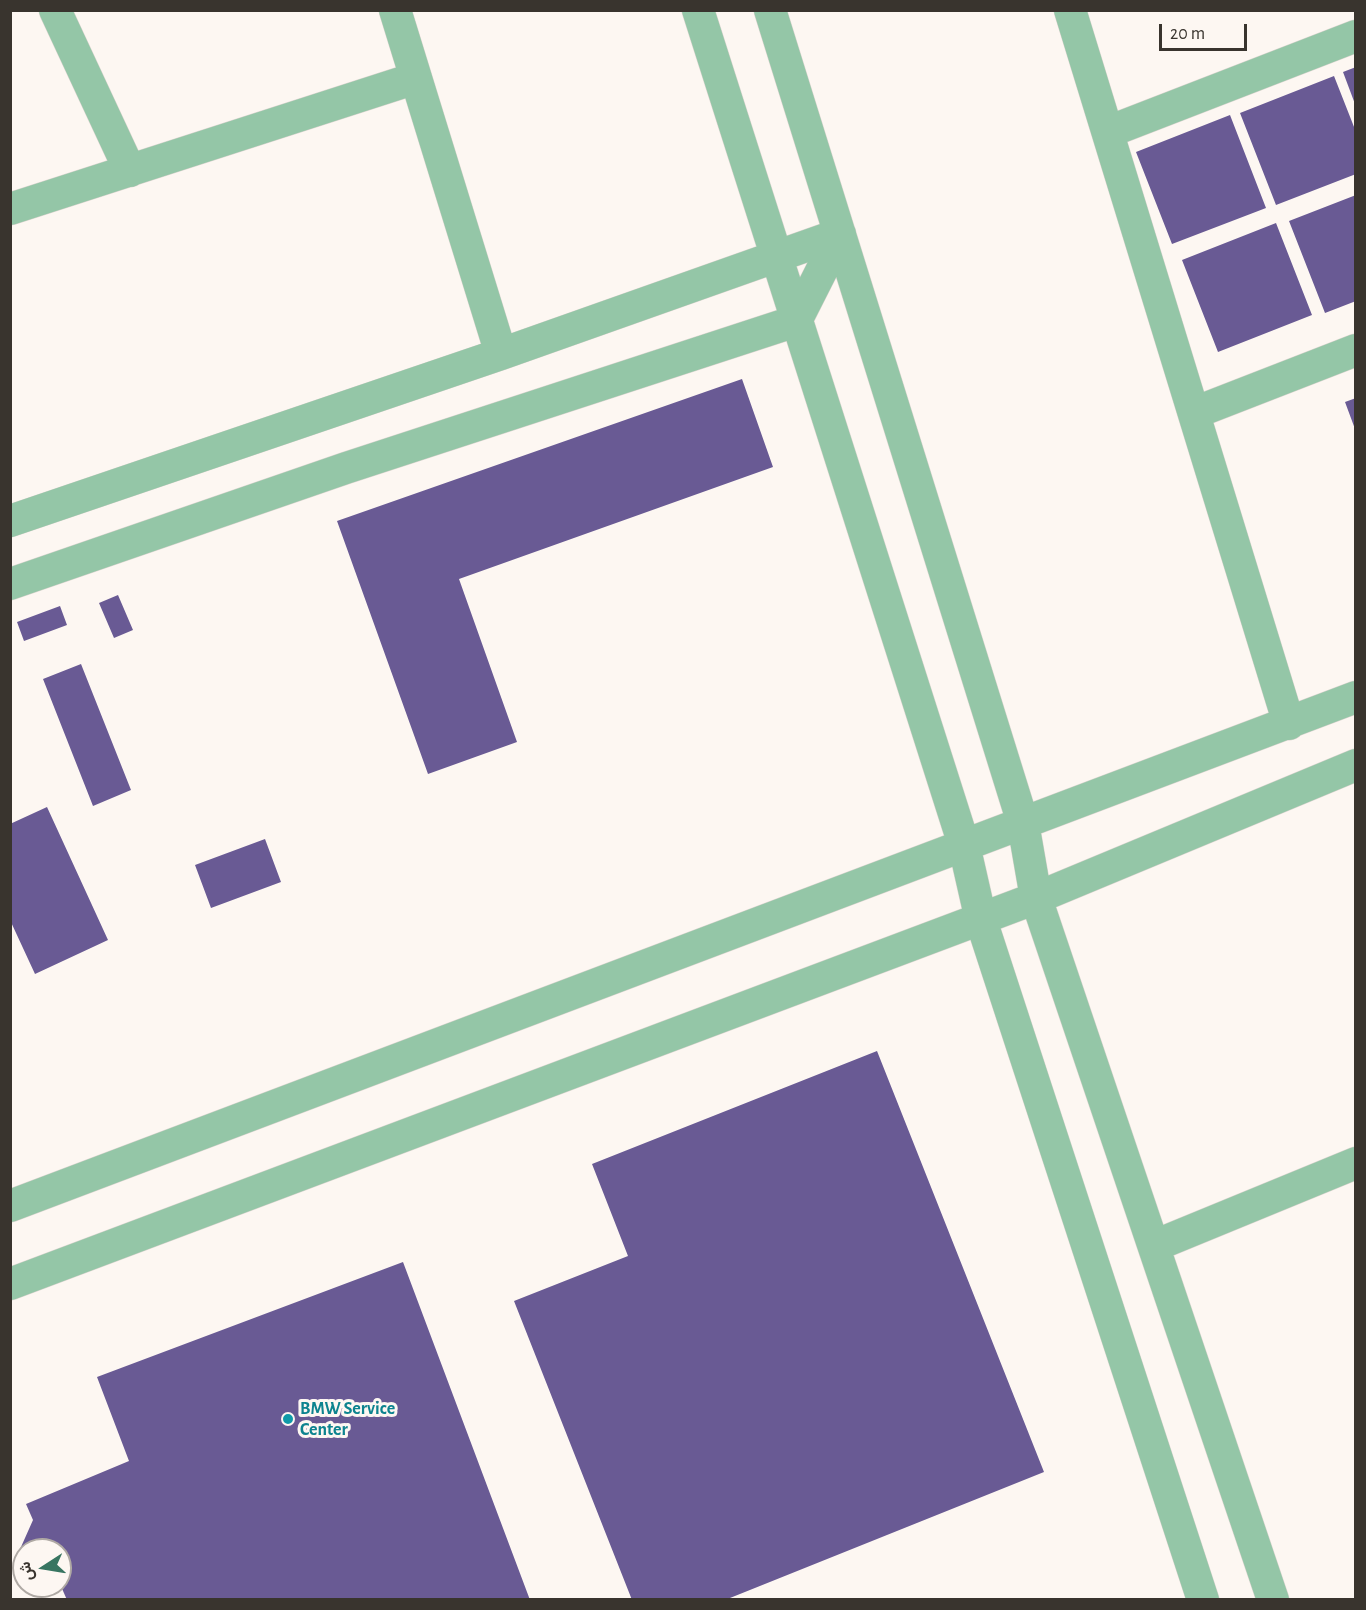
<!DOCTYPE html>
<html>
<head>
<meta charset="utf-8">
<style>
	body { margin:0 }
	#map { position:relative; width:1366px; height:1610px; overflow:hidden; background:#fdf7f2; font-family:"Alegreya Sans",Vazirmatn,sans-serif }
	canvas { display:block }
	.frame { position:absolute; inset:0; border:12px solid #39342e; pointer-events:none }
	.north { position:absolute; left:12px; top:1538px; width:60px; height:60px; box-sizing:border-box; background:#fdf7f2; border:2px solid #afa9a4; border-radius:50%; rotate:258deg; font-size:16px; font-weight:700; line-height:24px; text-align:center; color:#39342e }
	.north::after { content:''; display:block; margin:auto; width:21px; height:27px; background:#387561; clip-path:polygon(50% 0,100% 100%,50% 72%,0 100%) }
	.scale { position:absolute; left:1159px; top:24px; width:88px; height:27px; box-sizing:border-box; border:3px solid #39342e; border-top:0; padding-left:8px; font-size:18px; line-height:21px; white-space:nowrap; color:#39342e; -webkit-text-stroke:4px #fdf7f2; paint-order:stroke }
</style>
</head>
<body>
<div id="map">
<canvas width="1366" height="1610"></canvas>
<div class="frame"></div>
<div class="north">ش</div>
<div class="scale">20 m</div>
</div>
<script>
const c = document.querySelector('canvas').getContext('2d');
c.lineJoin = 'round';
function fill(path, color) { c.fillStyle = color; c.fill(path, 'evenodd'); }
function strokePath(path, color, width, dash) { c.strokeStyle = color; c.lineWidth = width; c.lineCap = dash ? 'butt' : 'round'; c.setLineDash(dash || []); c.stroke(path); }
function write(font, color, halo, rows, align = 'center') {
  c.font = font + ' "Alegreya Sans",sans-serif'; c.lineWidth = 6; c.setLineDash([]); c.textBaseline = 'middle'; c.strokeStyle = halo; c.fillStyle = color; for (const [text, x, y, turn = 0] of rows) {
    c.save(); c.translate(x, y); c.rotate((+turn || 0) * Math.PI / 180); c.textAlign = isNaN(turn) ? turn : align; if (halo) c.strokeText(text, 0, 0); c.fillText(text, 0, 0); c.restore();
  }
}
fill(new Path2D(`
	M1356,67V104H1355L1343,72Z
	M1334,76L1356,132V174L1276,205L1240,113Z
	M1230,115L1266,208L1172,244L1136,152Z
	M1356,195V301L1325,313L1289,221Z
	M1276,223L1312,315L1218,352L1182,260Z
	M742,379L773,467L459,579L517,742L428,774L337,521Z
	M1356,398V429H1355L1345,402Z
	M118,595L133,630L114,638L99,603Z
	M60,606L67,625L24,641L17,622Z
	M81,664L131,790L93,806L43,679Z
	M47,807L108,940L35,974L10,920V824Z
	M265,839L281,882L211,908L195,865Z
	M877,1051L1044,1472L725,1600H632L514,1301L628,1256L592,1164Z
	M403,1262L530,1600H67L60,1584V1550H24V1559L17,1556L33,1520L26,1504L129,1461L97,1377Z`), '#695a94');
const minor = new Path2D(`
	M55,10L130,171
	M395,10L501,354
	M698,10L964,845L981,920L1203,1600
	M770,10L1023,823L1036,898L1273,1600
	M1070,10L1289,724
	M1108,132L1356,36
	M10,209L416,78
	M1194,413L1356,350
	M10,521L501,354L840,234
	M10,584L346,468L796,321L840,234
	M10,1206L1356,697
	M1154,1246L1356,1163
	M10,1284L1036,898L1356,765`);
strokePath(minor, '#dad4cf', 33);
strokePath(minor, '#94c6a7', 32);
for (const [x, y, r, color] of [
	[288,1419,6,"#0f9aa8"]
]) { const dot = new Path2D(); dot.arc(x, y, r, 0, 2 * Math.PI); c.fillStyle = color; c.fill(dot); strokePath(dot, '#fdf7f2', 2); }
write('bold 18px', '#0d838f', '#fdf7f2', [
	["BMW Service",300,1409],
	["Center",300,1430]
], 'left');
</script>
</body>
</html>
